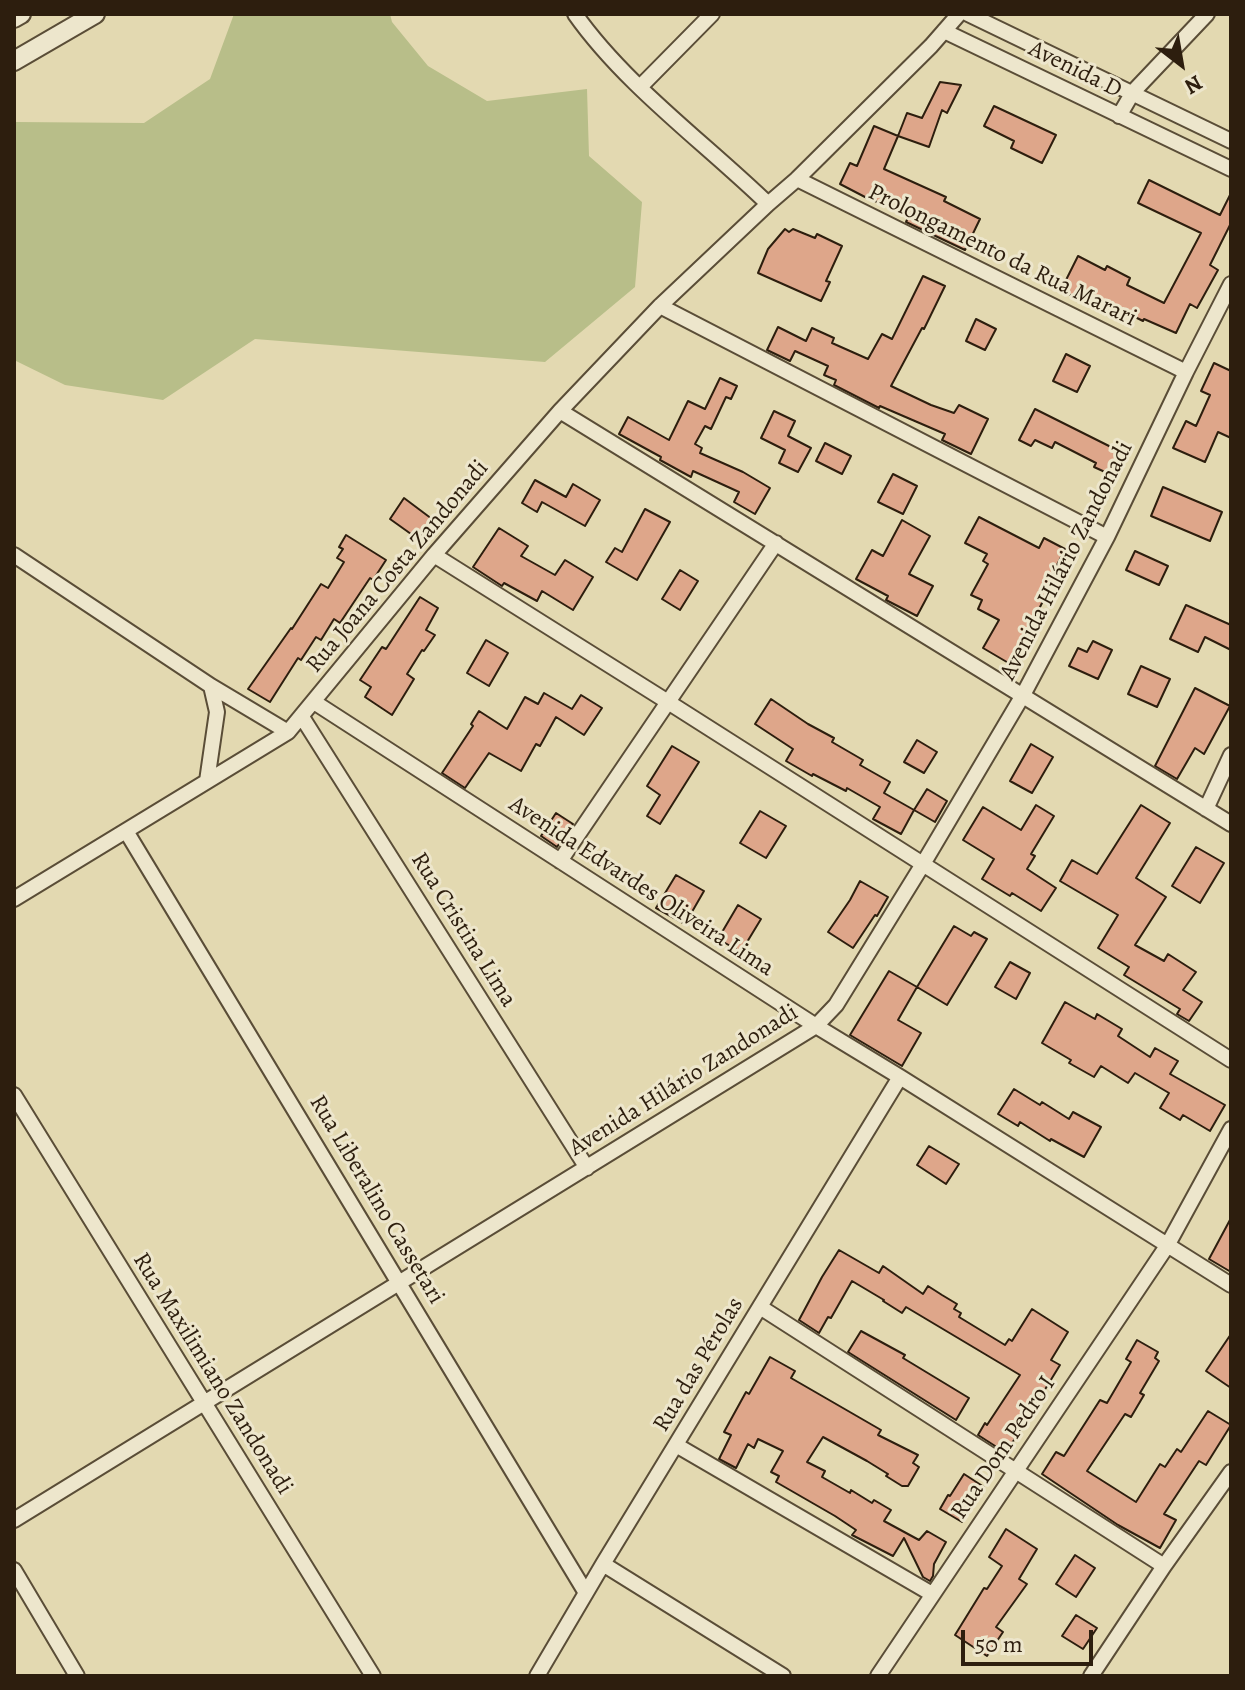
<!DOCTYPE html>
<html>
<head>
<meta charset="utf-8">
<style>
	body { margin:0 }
	#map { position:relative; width:1245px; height:1690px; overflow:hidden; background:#e3d9b1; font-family:Alegreya,serif }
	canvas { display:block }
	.frame { position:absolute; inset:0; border:16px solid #2d1e0e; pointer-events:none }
	.north { position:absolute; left:1141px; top:24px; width:80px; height:80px; -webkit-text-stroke:6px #ede6cc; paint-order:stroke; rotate:149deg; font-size:22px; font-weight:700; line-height:32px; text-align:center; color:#2d1e0e }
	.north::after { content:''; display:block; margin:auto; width:28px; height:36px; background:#2d1e0e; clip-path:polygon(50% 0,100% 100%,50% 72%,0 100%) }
	.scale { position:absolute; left:961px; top:1630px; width:132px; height:36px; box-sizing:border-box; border:4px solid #2d1e0e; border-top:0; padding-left:10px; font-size:24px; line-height:28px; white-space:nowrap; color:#2d1e0e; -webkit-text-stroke:6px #ede6cc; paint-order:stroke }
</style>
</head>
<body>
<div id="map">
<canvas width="1245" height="1690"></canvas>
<div class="frame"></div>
<div class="north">N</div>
<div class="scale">50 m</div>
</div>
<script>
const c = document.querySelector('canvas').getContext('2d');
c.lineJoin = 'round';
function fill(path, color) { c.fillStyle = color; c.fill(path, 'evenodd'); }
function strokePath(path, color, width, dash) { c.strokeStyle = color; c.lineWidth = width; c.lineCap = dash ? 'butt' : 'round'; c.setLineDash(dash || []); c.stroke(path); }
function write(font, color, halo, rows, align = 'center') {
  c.font = font + ' Alegreya,serif'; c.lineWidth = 6; c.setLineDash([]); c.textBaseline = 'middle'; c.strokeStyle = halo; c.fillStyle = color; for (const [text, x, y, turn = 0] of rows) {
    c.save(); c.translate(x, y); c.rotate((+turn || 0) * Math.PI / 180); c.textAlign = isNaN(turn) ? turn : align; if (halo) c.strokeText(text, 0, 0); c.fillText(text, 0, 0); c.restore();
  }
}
fill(new Path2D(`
	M234,14H390L392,22L428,66L487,101L587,89L589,156L642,202L635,287L545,362L255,339L163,400L65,385L14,360V123L16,122L144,123L210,79Z`), '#b8be89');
const building = new Path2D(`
	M940,82L961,85L947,113L942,110L929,147L898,136L907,113L922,118Z
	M994,106L1056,135L1042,163L1011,148L1014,141L984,126Z
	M874,126L898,136L884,169L946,197L944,201L980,219L965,250L906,222L909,215L865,197L840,184L850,163L857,166Z
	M1149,180L1220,215L1231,193V223L1210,265L1218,270L1197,308L1190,304L1176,333L1144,319L1143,321L1115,307L1113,312L1084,297L1082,301L1061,290L1078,256L1105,270L1107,266L1130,278L1127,285L1164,303L1201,233L1138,203Z
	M785,229L789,232L793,229L815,238L817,234L842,246L826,281L830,282L821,301L758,273L768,249Z
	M923,276L945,286L924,329L922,328L891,386L931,405L954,413L959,405L988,419L971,454L942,440L945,434L880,406L879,408L834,385L836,380L824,375L828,366L795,351L790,361L767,350L778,327L806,341L812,328L834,338L832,343L868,359L882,334L892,339Z
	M976,319L996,329L985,350L966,341Z
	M1066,354L1090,366L1077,392L1053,381Z
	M1214,363L1231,371V438L1218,432L1205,462L1173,448L1186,421L1196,426L1210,395L1201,391Z
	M720,378L737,386L731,399L726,397L711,429L705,426L695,444L702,448L700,453L743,472L770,488L755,514L734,502L739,492L693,471L691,477L660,460L661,457L619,434L628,417L669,440L688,401L705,409Z
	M1035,409L1127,455L1116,477L1094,467L1096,463L1055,442L1052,448L1035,440L1031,446L1019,440Z
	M774,411L795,421L788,436L811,448L798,472L779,463L785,450L761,438Z
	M825,443L851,456L842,474L816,461Z
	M893,474L917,486L903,514L878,502Z
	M535,480L566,497L573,484L600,500L585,526L542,502L537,512L522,503Z
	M1163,487L1222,512L1210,541L1151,516Z
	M404,498L432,519L418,539L390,519Z
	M645,509L670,522L637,580L606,562L615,548L622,552Z
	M979,517L1039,548L1044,538L1065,549L1051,577L1054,579L1036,615L1039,617L1023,650L1026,652L1017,668L983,648L999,620L978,609L982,600L971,595L988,564L983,561L987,554L965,543Z
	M902,520L930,536L909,574L933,586L917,616L886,600L888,596L856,579L872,550L883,556Z
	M499,528L528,546L521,556L555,575L565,560L593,577L573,610L542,591L537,601L504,583L502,586L473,567Z
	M346,535L386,560L373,580L370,578L340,623L334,619L321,640L316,637L301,660L298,658L270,702L248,689L291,628L292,629L321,584L328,588L344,562L337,558L343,549L339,547Z
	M1135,551L1168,566L1159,585L1126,570Z
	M680,570L698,581L680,610L662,599Z
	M420,597L438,608L426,630L435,635L424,651L422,650L407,674L414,679L392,715L365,697L371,687L360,680L382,647L386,649Z
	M1186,605L1231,625V650L1205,637L1198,652L1170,639Z
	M486,640L508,653L489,686L467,673Z
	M1093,641L1112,650L1098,679L1069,666L1078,648L1087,652Z
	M1141,666L1170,679L1157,707L1128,694Z
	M1195,688L1230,706L1204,754L1195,748L1177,779L1155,766Z
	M544,693L572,709L581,695L602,708L584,735L556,717L540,746L536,744L521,771L489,753L465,788L442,773L473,726L471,724L479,711L507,729L525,697L538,704Z
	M771,699L808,724L834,738L832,742L863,760L860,765L890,782L884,793L914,810L901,834L873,819L880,807L847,788L846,791L813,774L812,776L786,761L793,749L755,724Z
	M917,740L937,752L924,773L904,762Z
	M1031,744L1053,757L1032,793L1010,781Z
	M672,746L699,762L660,824L647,816L660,795L647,786Z
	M927,789L947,801L935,822L914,810Z
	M1036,805L1054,816L1031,854L1035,856L1027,869L1056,888L1041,911L1012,893L1010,896L982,879L994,859L963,840L983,807L1021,830Z
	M1141,805L1170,823L1136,878L1166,897L1135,945L1164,961L1168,954L1196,972L1183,990L1202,1002L1189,1021L1177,1014L1180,1009L1124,975L1129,967L1098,948L1118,915L1060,881L1072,860L1097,874Z
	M760,811L786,826L766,858L740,843Z
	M556,813L573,824L557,847L541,836Z
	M1196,847L1224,863L1200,903L1172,886Z
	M676,875L704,891L685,924L656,908Z
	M860,881L888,897L877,916L875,915L853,948L828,932L850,900Z
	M738,905L761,919L741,952L718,939Z
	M954,926L971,936L974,932L987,939L947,1005L917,987Z
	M1010,962L1030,973L1016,999L995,987Z
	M889,971L917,987L898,1020L921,1033L902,1066L850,1035Z
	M1065,1002L1095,1019L1097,1014L1122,1029L1118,1036L1150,1057L1155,1048L1178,1061L1170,1074L1225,1105L1210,1131L1183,1115L1180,1120L1160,1108L1169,1093L1135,1073L1128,1083L1101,1066L1094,1077L1069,1063L1071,1060L1042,1043Z
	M1014,1089L1040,1105L1042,1102L1069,1119L1073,1112L1101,1127L1084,1157L1051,1139L1050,1141L1020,1122L1018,1126L998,1114Z
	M929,1146L959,1164L946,1184L917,1165Z
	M1231,1218V1272L1209,1259Z
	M839,1250L879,1273L883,1266L923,1294L928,1286L942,1295L957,1304L954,1309L961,1313L959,1317L1005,1345L1009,1339L1012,1341L1032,1309L1068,1332L1051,1360L1060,1365L1006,1453L978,1435L985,1423L987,1425L1020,1375L906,1307L902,1313L883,1301L884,1300L852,1281L831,1318L828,1317L819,1333L799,1320L822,1277Z
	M861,1331L905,1355L903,1358L969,1398L956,1420L848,1352Z
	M1231,1334V1388L1206,1371Z
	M1137,1340L1158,1352L1155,1358L1159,1361L1140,1393L1144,1395L1131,1417L1125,1414L1087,1471L1136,1502L1160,1464L1165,1467L1177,1449L1181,1452L1208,1411L1231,1425L1206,1465L1199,1461L1164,1514L1176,1520L1160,1548L1118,1525L1042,1474L1056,1452L1064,1456L1100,1400L1107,1403L1131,1362L1126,1359Z
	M770,1357L795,1371L791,1378L881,1430L878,1435L918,1455L913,1463L919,1467L908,1486H902L886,1476L888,1474L867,1461L823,1437L807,1462L825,1471L822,1477L850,1493L851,1490L872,1503L874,1500L891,1510L884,1521L919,1540L927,1531L946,1542L934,1564L933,1576L930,1581L923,1577L904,1538L893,1556L852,1535L856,1530L835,1516L776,1482L779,1476L771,1472L783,1451L758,1439L754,1448L748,1444L736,1468L719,1459L731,1435L724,1432L746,1392L749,1394Z
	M964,1474L984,1487L962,1522L940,1509L948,1495L950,1496Z
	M1006,1529L1037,1549L1019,1579L1027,1584L996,1627L1003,1632L987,1656L955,1635L984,1588L987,1589L1002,1566L989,1557Z
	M1075,1555L1095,1568L1076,1597L1056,1584Z
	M1076,1615L1097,1628L1083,1649L1062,1636Z`);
fill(building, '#dea68a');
strokePath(building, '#2d1e0e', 2);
const minor = new Path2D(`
	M575,14C625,85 705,143 768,204
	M968,14L1231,141
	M944,31L1231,169
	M640,87L712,14
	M1119,116L1133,92L1207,14
	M797,179L1186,372
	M660,306L1107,537
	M560,411L1231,824
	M14,555L211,686L288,732
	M434,555L668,702L1231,1060
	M314,702L816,1026L900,1077L1231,1285
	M302,717L587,1168
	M207,781L217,712L211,686
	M1206,809L1231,755
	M126,831L586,1593
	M560,861L776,543
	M14,899L288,732L434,555L560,411L660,306L768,204L797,179L931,46L959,14
	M14,1095L373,1676
	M760,1307L1164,1566
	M676,1445L932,1594
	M14,1520L816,1026L836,1005L923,864L1023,695L1107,537L1186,372L1231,284
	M603,1564L783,1676
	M14,1570L77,1676
	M537,1676L603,1564L900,1077
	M878,1676L1167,1246L1231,1129
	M1091,1676L1164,1566L1231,1472`);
const tertiary = new Path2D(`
	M14,18L21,14
	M14,61L95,14`);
strokePath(minor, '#5a4d37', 18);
strokePath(tertiary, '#5a4d37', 22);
strokePath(minor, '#ede6cc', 14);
strokePath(tertiary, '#ede6cc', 18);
write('24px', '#2d1e0e', '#ede6cc', [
	["Avenida D",1075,70,26],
	["Prolongamento da Rua Marari",1002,256,26],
	["Avenida Hilário Zandonadi",1067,561,-63],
	["Rua Joana Costa Zandonadi",398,567,-50],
	["Avenida Edvardes Oliveira Lima",641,887,33],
	["Rua Cristina Lima",463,930,58],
	["Avenida Hilário Zandonadi",684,1081,-32],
	["Rua Liberalino Cassetari",376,1200,59],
	["Rua das Pérolas",699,1365,-59],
	["Rua Maxilimiano Zandonadi",212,1374,58],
	["Rua Dom Pedro I",1004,1448,-56]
]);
</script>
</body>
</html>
